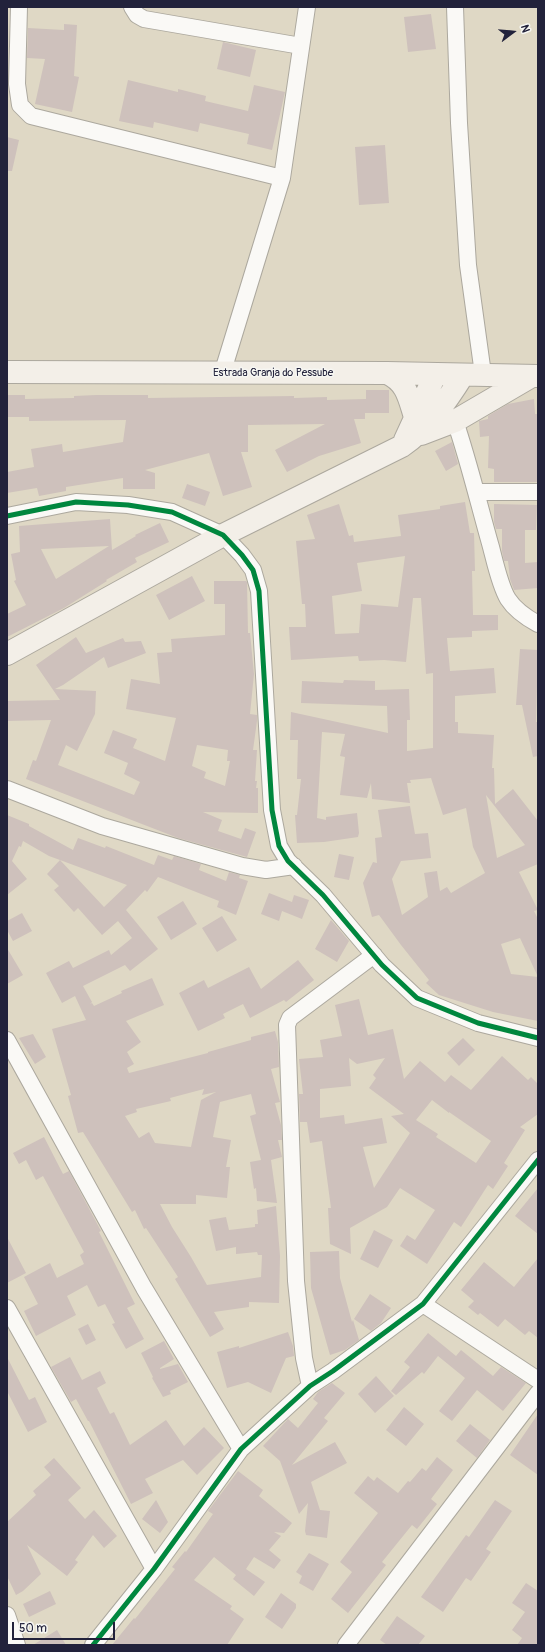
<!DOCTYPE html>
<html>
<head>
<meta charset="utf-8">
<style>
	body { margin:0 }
	#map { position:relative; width:545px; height:1652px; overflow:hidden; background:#dfd8c5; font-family:Pangolin,sans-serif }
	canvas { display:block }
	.frame { position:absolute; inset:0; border:8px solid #22223b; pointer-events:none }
	.north { position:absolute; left:493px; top:12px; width:40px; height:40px; -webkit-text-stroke:3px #f6f6f2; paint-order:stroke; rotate:74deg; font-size:11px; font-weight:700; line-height:16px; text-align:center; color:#22223b }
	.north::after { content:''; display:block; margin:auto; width:14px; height:18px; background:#22223b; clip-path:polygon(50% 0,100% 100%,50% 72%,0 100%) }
	.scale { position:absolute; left:12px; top:1622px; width:103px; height:18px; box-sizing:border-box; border:2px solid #22223b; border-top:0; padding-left:5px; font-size:12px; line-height:14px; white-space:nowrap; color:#22223b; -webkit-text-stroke:3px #f6f6f2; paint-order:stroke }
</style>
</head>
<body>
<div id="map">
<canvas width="545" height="1652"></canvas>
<div class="frame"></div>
<div class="north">N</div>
<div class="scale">50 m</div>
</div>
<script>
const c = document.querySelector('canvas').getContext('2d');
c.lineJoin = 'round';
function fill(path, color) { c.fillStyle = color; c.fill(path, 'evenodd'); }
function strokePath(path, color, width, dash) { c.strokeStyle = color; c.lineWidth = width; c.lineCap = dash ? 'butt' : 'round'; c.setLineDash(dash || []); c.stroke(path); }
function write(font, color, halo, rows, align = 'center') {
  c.font = font + ' Pangolin,sans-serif'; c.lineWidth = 3; c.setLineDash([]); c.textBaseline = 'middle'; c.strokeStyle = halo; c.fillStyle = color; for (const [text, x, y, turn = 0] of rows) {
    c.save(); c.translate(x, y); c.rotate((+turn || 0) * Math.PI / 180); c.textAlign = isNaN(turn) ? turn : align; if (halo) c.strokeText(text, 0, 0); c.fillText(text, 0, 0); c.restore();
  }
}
fill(new Path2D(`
	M431,14L436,49L408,52L404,17Z
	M64,24L77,25L74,76L79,77L72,112L35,104L45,59L27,58L28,28L64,30Z
	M223,42L256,50L250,77L217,69Z
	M128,80L178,92V89L206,96L205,101L248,111L254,85L285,92L272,150L247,144L249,134L200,123L198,132L154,122L153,128L119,121Z
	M7,137L19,140L12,171H7Z
	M385,145L389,203L359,205L355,147Z
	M366,390H389V413H365V419H354L361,443L319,456L287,472L275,450L325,424L248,425V452H241L252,487L223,496L209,453L145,470L155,473V489H123V478L66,487V491L39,496L37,488L7,493V472L34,467L31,449L62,444L63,452L123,442L126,420L29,421V417H7V395H25V399L74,398V396L96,395H148V398L294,396V398L327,397V400L366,399Z
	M534,399L535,414H538V482H494V469L488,468L489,436L480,437L479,421L488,419V416L508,404Z
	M452,442L458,464L446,471L435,451Z
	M187,484L210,492L205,506L182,498Z
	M465,502L470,533H474L475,571H472L473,615H498V630L472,631V637L447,638L450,671L494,668L496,693L455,696V722H458V733L494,735L492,768H494L495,804L513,789L538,821V864L519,872L538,910L534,911L538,919V977L520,938L501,944L511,974L538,977V1021L493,1012L439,995L426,983L429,980L401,945L379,915L372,917L363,883L373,862L377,863L375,838L382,837L378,810L410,806L415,834L428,833L431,858L401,861L392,879L402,915L428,897L424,873L437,871L440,891L447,887L451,893L485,873L473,847L466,808L443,815L431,778L410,780L411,783H407L410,803L372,799L371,783L367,798L340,795L345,757L340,756L345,734L322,732L317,818L326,820V817L357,813L359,833L358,837L324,842L297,843L295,815H297L301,779H297L298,740H290L291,712L388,733L387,706L301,703L302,681L343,683L344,680L375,681V690L409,689L410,720H407V751L433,748V673L426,674L421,598H413L406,662L384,660L359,661L358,656L291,660L289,627H306L305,604H302L296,541L315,539L307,515L339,504L349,536L353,535L354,542L401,536L398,515L440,509V506ZM405,556L398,607L361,604L359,633L335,634L332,596L362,591L357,563ZM486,795L525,845L497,858Z
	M494,504L537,505L536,530H525V563L538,562V588L514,590L510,579L508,561H504L502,551V529H496L494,522Z
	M110,519L112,550L136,536L135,535L160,523L169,542L135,558L137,562L106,580L107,581L64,608L7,637V614L26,605L14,581L16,580L11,554L20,552L19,526ZM109,546L56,579L41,549Z
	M192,576L205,601L169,620L156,595Z
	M214,581H246L247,582L248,633H250L254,674L250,714L257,715V721L253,750H257L255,781H257L256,788H258V813L203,812L222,820L218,831L241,839L245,828L256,832L247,857L178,838L26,779L33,760L36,761L51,720L7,721V701L60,700L36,665L76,637L86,653L123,638L125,642L141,641L146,653L108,668L104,657L63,685L55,689L96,691L95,714L77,751L66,745L58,765L134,795L140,782L124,774L128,763L104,753L113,730L137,739L133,748L165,761L176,718L126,709L131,679L160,684L157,653L172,652L171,639L225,635V604H214ZM197,745L228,750L227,761H230L225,786L204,778L206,772L192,766Z
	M520,649L538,650L536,722H538V756L533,757L522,705H516Z
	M7,815L29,824V826L73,850L78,838L105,848L106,846L154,865L158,855L172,860L174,856L201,864L199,870L226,881L229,872L240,875L239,878L248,881L236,915L217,907L219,901L158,877L147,892L145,890L126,910L158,949L130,971L125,965L83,986L92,1002L90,1004L92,1003L94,1006L122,993L121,991L152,978L164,1005L126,1021L141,1042L127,1052L134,1064L127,1068L129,1073L208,1053V1052L251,1040V1037L275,1031L278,1042L279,1067L271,1069L280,1102L275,1103L281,1125L282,1140H278L282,1157L271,1160L277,1203L257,1201L256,1188L254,1189L250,1162L261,1160L250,1116L256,1114L251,1094L220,1102L213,1137L231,1140L226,1167H230L227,1198L196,1195V1204H160L172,1227L191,1257L207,1285L261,1277L262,1255H258L257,1252L236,1254V1247L216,1251L209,1220L226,1217L229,1230L255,1227V1224H258L257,1210L276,1206L280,1256L279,1303L249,1302V1307L214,1312L224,1329L210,1337L175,1279L178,1277L146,1228L144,1229L135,1210L132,1212L83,1132L78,1133L68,1096L71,1095L52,1029L86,1020L75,996L62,1003L46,973L69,961L73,968L109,950L111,955L132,938L118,921L102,935L78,908L74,912L54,890L59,886L47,874L60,860L49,856L23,841L21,847L19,846L12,861L27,879L7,895ZM60,860L127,885L104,907ZM204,1089L202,1095L216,1092L201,1100L191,1147L155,1143L149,1132L139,1138L125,1116L137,1112L136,1109L171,1101L170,1098Z
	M339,854L354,857L349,880L334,877Z
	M269,893L292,902L294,895L309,900L302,919L282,911L279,921L261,914Z
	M183,901L197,924L171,940L157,917Z
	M22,913L32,931L13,941L7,930V921Z
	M222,916L237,940L217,952L202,928Z
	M331,920L349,941L337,962L315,949Z
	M7,948L23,975L7,984Z
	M298,960L314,980L286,1002L284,1000L250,1018L243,1004L223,1014L225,1018L198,1031L179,993L204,980L208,988L249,967L261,989Z
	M359,999L368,1035L393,1029L404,1079L420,1061L445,1082L451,1075L471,1090L502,1056L528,1080L531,1077L538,1084V1114L520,1127L525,1130L504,1163L508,1166L493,1189L488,1185L461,1227L454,1222L427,1264L400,1246L407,1235L415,1240L435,1210L400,1188L387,1207L350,1228L351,1254L330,1244L328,1208H331L322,1141L310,1143L307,1122H300L299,1094H303L299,1059L323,1057L320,1040L342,1036L335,1005ZM349,1058L357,1064L385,1058L373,1075L376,1078L369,1088L404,1114L391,1116L410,1133L374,1188L363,1147L387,1143L382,1118L345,1124L344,1115L320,1118V1089L351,1086ZM432,1100L449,1113V1112L491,1141L476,1163L436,1137L438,1134L416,1120Z
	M33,1034L46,1057L35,1064L19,1038Z
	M463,1038L475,1050L459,1066L447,1053Z
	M44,1137L63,1174L69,1171L101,1231L99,1232L135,1304L127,1308L144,1339L126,1349L112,1324L115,1323L105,1304L98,1307L87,1285L67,1296L76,1315L36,1336L24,1311L38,1304L24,1277L50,1263L57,1278L84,1264L80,1255L84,1252L43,1176L36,1180L26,1160L19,1164L13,1153Z
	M538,1188V1234L515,1216Z
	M374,1230L393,1240L378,1268L360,1259Z
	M7,1237L26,1273L7,1283Z
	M339,1251L340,1278L352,1322L353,1320L359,1340L345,1350L330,1355L311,1288L310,1252Z
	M538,1258V1338L529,1331L525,1335L505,1319L498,1327L480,1313L478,1315L468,1307L474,1301L461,1290L484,1262L514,1287Z
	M370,1294L391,1308L381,1323L371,1331L354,1319Z
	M88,1324L96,1340L86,1345L78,1329Z
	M288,1332L293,1346L294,1356L286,1358L271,1393L248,1382L227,1388L217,1352L239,1346V1348Z
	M428,1333L456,1356L461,1350L493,1376L501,1367L526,1383L503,1411L477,1390L452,1421L439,1411L465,1378L438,1356L424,1374L422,1372L396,1395L391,1391L410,1367L404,1362Z
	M164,1341L174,1359L160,1368V1369L178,1364L188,1382L170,1391L171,1394L163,1397L152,1378L153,1377L141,1353Z
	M7,1357L29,1400L35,1397L47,1422L28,1432L7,1391Z
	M70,1357L82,1380L100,1371L106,1383L97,1388L110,1414L114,1412L130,1445L166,1420L184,1446L204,1427L224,1448L197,1475L183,1460L145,1479L153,1493L131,1504L89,1421H88L76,1399L71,1402L51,1367Z
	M376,1376L394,1396L375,1413L358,1394Z
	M332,1383L345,1393L324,1418L328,1421L292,1465L335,1442L347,1463L311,1482L320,1510L330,1511L327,1538L306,1535L305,1531L308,1503L299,1514L280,1461L263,1446L288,1419L298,1428L318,1403L313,1399L318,1392Z
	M404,1407L424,1424L406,1446L386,1430Z
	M538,1414V1475L510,1455Z
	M470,1424L490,1440L477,1458L456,1441Z
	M437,1457L453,1470L431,1499L437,1504L417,1529L412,1525L382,1562L386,1565L348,1613L331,1599L352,1572L340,1562L378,1513L354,1493L368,1476L374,1481L377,1477L398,1493L408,1481L410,1482L422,1468L426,1471Z
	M54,1458L81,1488L68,1500L85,1519L94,1510L117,1536L104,1548L93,1535L75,1560L78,1562L67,1576L27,1545L41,1574L23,1591L16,1595L7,1576V1522L36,1495L33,1491L51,1475L44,1467Z
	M238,1471L263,1490L259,1496L292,1523L284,1533L274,1532L281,1536L269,1550L281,1560L274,1569L254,1557L246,1569L265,1582L254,1596L233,1579L236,1575L214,1557L194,1580L232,1606L230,1609L244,1619L227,1645H112L134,1618L135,1619L175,1569L172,1567L185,1551L186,1552L213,1514L208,1511Z
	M156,1500L168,1522L160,1533L142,1519Z
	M495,1500L512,1511L486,1549L491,1552L471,1581L466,1578L443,1612L421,1597L466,1535L469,1537Z
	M309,1553L329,1564L313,1591L299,1583L302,1576L296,1572Z
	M526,1583L538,1591V1645H517L522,1638L512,1630L525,1612L512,1603Z
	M50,1591L56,1604L29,1617L23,1604Z
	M281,1593L296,1604V1608L282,1629L265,1617Z
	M397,1616L425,1636L418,1645H387L380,1640Z
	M57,1630L66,1645H33Z`), '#cec1bc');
const street = new Path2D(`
	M19,7L17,84L20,105L31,116L282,178
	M132,7L137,15L144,19L301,46
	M455,7L459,123L468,265L483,374
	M222,374L282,178L307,7
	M455,421C469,462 479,505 491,547C495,562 500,586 508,599C515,610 527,618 538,624
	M476,492H538
	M7,516L76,502L128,505L172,512L223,535L242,555L253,570L259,591L272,810L279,846L288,861L323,895L382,965L417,998L478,1023L538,1038
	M7,789L102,826L242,866L266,870L294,866
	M7,1040L144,1288L241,1449
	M423,1304L538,1380
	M7,1308L154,1569
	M310,1386L304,1358L296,1281L287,1025L290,1018L374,955
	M7,1615L17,1645
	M93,1645L154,1569L241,1449L310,1386L333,1371L423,1304L538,1160
	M346,1645L538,1393`);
const secondary = new Path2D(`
	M7,372L387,373L538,376
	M387,373C407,382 409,398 415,417
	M421,434L455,421L532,376
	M405,440L435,375
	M7,654L223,535L402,446C428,428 446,402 463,375`);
strokePath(street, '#aca89e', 18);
strokePath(secondary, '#aca89e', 24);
strokePath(street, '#faf9f6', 16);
strokePath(secondary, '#f3efe8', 22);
strokePath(new Path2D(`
	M7,516L76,502L128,505L172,512L223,535L242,555L253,570L259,591L272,810L279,846L288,861L323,895L382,965L417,998L478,1023L538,1038
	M93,1645L154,1569L241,1449L310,1386L333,1371L423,1304L538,1160`), '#00873e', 5);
write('11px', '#22223b', '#f6f6f2', [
	["Estrada Granja do Pessube",273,373]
]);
</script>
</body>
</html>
